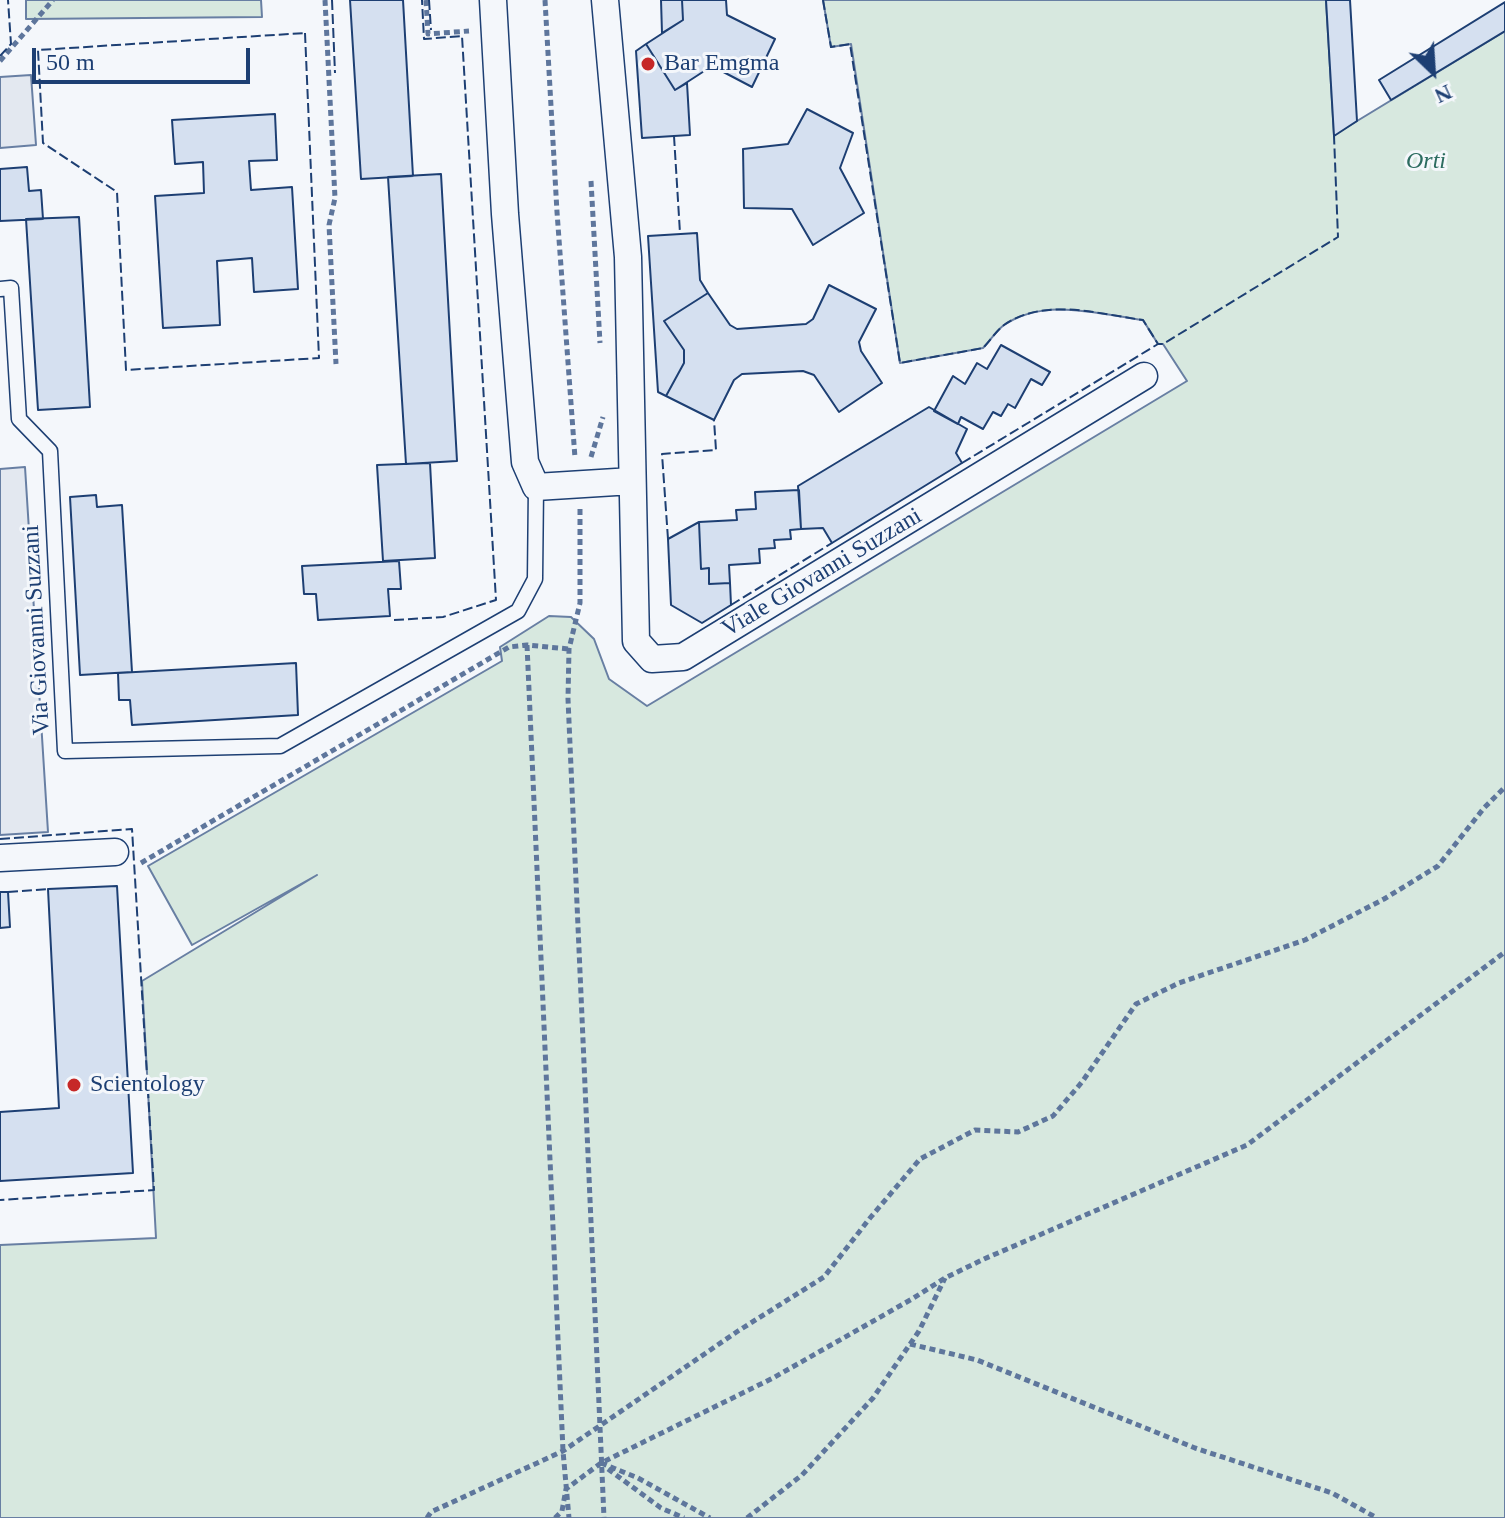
<!DOCTYPE html>
<html>
<head>
<meta charset="utf-8">
<style>
	body { margin:0 }
	#map { position:relative; width:1505px; height:1518px; overflow:hidden; background:#f4f7fb; font-family:Georgia,serif }
	canvas { display:block }
	.north { position:absolute; left:1393px; top:32px; width:80px; height:80px; -webkit-text-stroke:6px #f4f7fb; paint-order:stroke; rotate:155deg; font-size:22px; font-weight:700; line-height:32px; text-align:center; color:#1d3f73 }
	.north::after { content:''; display:block; margin:auto; width:28px; height:36px; background:#1d3f73; clip-path:polygon(50% 0,100% 100%,50% 72%,0 100%) }
	.scale { position:absolute; left:32px; top:48px; width:218px; height:36px; box-sizing:border-box; border:4px solid #1d3f73; border-top:0; padding-left:10px; font-size:24px; line-height:28px; white-space:nowrap; color:#1d3f73; -webkit-text-stroke:6px #f4f7fb; paint-order:stroke }
</style>
</head>
<body>
<div id="map">
<canvas width="1505" height="1518"></canvas>
<div class="north">N</div>
<div class="scale">50 m</div>
</div>
<script>
const c = document.querySelector('canvas').getContext('2d');
c.lineJoin = 'round';
function fill(path, color) { c.fillStyle = color; c.fill(path, 'evenodd'); }
function strokePath(path, color, width, dash) { c.strokeStyle = color; c.lineWidth = width; c.lineCap = dash ? 'butt' : 'round'; c.setLineDash(dash || []); c.stroke(path); }
function write(font, color, halo, rows, align = 'center') {
  c.font = font + ' Georgia,serif'; c.lineWidth = 6; c.setLineDash([]); c.textBaseline = 'middle'; c.strokeStyle = halo; c.fillStyle = color; for (const [text, x, y, turn = 0] of rows) {
    c.save(); c.translate(x, y); c.rotate((+turn || 0) * Math.PI / 180); c.textAlign = isNaN(turn) ? turn : align; if (halo) c.strokeText(text, 0, 0); c.fillText(text, 0, 0); c.restore();
  }
}
const green = new Path2D(`
	M26,0H261L262,17L26,19Z
	M823,0H1326L1334,135L1505,31V1518H0V1245L156,1238L142,981L317,875L192,945L148,866L502,661L500,647L549,616L571,617L594,639L609,679L647,706L1187,381L1163,344H1158L1143,320C1098,314 1045,297 1004,325C996,331 990,341 983,348L900,363L851,44L831,47Z`);
fill(green, '#d7e8df');
strokePath(green, '#687fa3', 2);
const parking = new Path2D(`
	M31,75L36,145L0,148V77Z
	M25,467L48,832L0,835V469Z`);
fill(parking, '#e3e8f0');
strokePath(parking, '#687fa3', 2);
const building = new Path2D(`
	M350,0H403L413,176L361,179Z
	M661,0H682L683,20L662,33Z
	M682,0H726L727,15L775,39L752,87L712,66L675,90L646,44L683,20Z
	M1326,0H1350L1357,121L1334,136Z
	M1505,2V31L1391,100L1379,80Z
	M646,44L675,90L687,83L690,135L642,138L636,51Z
	M807,109L853,133L840,168L864,213L813,245L792,209L744,208L743,149L788,144Z
	M275,114L277,160L249,161L251,190L292,187L298,289L254,292L252,258L217,261L220,325L163,328L155,196L204,193L203,162L175,164L172,120Z
	M27,167L29,191L41,190L43,219L0,221V169Z
	M441,174L457,461L406,464L388,177Z
	M79,217L90,407L38,410L26,219Z
	M697,233L700,280L708,293L664,321L684,350V363L666,396L658,392L648,236Z
	M829,285L876,309L859,342L861,351L882,383L839,412L814,375L803,371L742,374L734,380L714,420L666,396L684,363V350L664,321L708,293L730,325L737,329L806,324L813,319Z
	M1001,345L1050,372L1042,385L1031,379L1015,408L1008,404L1001,416L993,412L983,429L961,417L958,424L934,411L953,376L965,384L977,363L987,369Z
	M929,407L967,429L956,453L962,463L832,543L823,528L801,529L798,486Z
	M430,463L435,558L383,561L377,465Z
	M799,490L801,529L790,530L791,539L774,540L775,548L759,549L760,563L729,565L730,583L709,584V568L701,569L699,522L737,520L736,510L756,509L755,492Z
	M96,495L97,507L122,505L132,672L80,675L70,497Z
	M699,522L701,569L709,568V584L730,583L731,605L702,623L671,605L668,539Z
	M399,561L401,589H388L390,616L318,620L316,594H304L302,566Z
	M296,663L298,715L132,725L130,700H119L118,673Z
	M117,886L133,1173L0,1181V1112L59,1108L48,889Z
	M0,892H8L10,927L0,928Z`);
fill(building, '#d5e0f0');
strokePath(building, '#1d3f73', 2);
const lane = new Path2D(`
	M0,289L11,288L19,419L50,451L65,751L280,746L518,611L535,579L536,487`);
const street = new Path2D(`
	M493,0L505,214L525,462L536,487L632,481
	M605,0L628,257L636,641L652,659L683,657L1144,376
	M0,858L115,852`);
strokePath(lane, '#1d3f73', 17);
strokePath(street, '#1d3f73', 29);
strokePath(new Path2D(`
	M325,0L335,198L329,225L336,364
	M426,0L428,34L469,31
	M545,0L557,212L575,458
	M0,61L53,0
	M591,181L600,343
	M591,457L603,417
	M580,509V603L569,649L568,699L604,1518
	M527,645L563,1451L569,1518
	M141,863L509,647L527,645L569,649
	M910,1344L977,1360L1195,1448L1332,1493L1377,1518
	M601,1463L638,1478L710,1518
	M608,1469L661,1508L684,1518
	M427,1518L431,1512L563,1451L738,1331L824,1277L870,1218L920,1159L975,1130L1018,1132L1053,1116L1082,1082L1136,1004L1179,983L1305,940L1384,899L1438,866L1484,808L1505,787
	M555,1518L562,1511L566,1489L601,1463L773,1378L912,1299L945,1278L984,1259L1247,1145L1505,952
	M747,1518L802,1475L873,1398L919,1331L945,1278`), '#5e769c', 5, [6, 4]);
strokePath(lane, '#f4f7fb', 14);
strokePath(street, '#f4f7fb', 26);
strokePath(new Path2D(`
	M332,0L335,73
	M429,0L431,30
	M823,0L831,47L850,44L900,363L983,348C990,341 996,331 1004,325C1045,297 1098,314 1143,320L1158,344
	M305,33L319,358L126,370L117,192L43,143L38,50Z
	M0,56L11,44L8,0
	M674,136L680,233
	M962,463L1158,344H1163L1338,237L1334,136
	M668,539L662,454L716,450L714,420
	M731,605L832,543
	M394,620L443,617L496,600L462,36L424,39L422,0
	M0,839L132,829L154,1190L0,1200
	M8,892L48,889`), '#1d3f73', 2, [10, 4]);
for (const [x, y, r, color] of [
	[648,64,8,"#c62828"],
	[74,1085,8,"#c62828"]
]) { const dot = new Path2D(); dot.arc(x, y, r, 0, 2 * Math.PI); c.fillStyle = color; c.fill(dot); strokePath(dot, '#f4f7fb', 3); }
write('24px', '#1d3f73', '#f4f7fb', [
	["Bar Emgma",664,64],
	["Scientology",90,1085]
], 'left');
write('italic 24px', '#2c6c60', '#f4f7fb', [
	["Orti",1426,162]
]);
write('24px', '#1d3f73', '#f4f7fb', [
	["Viale Giovanni Suzzani",822,573,-31],
	["Via Giovanni Suzzani",37,630,-93]
]);
</script>
</body>
</html>
